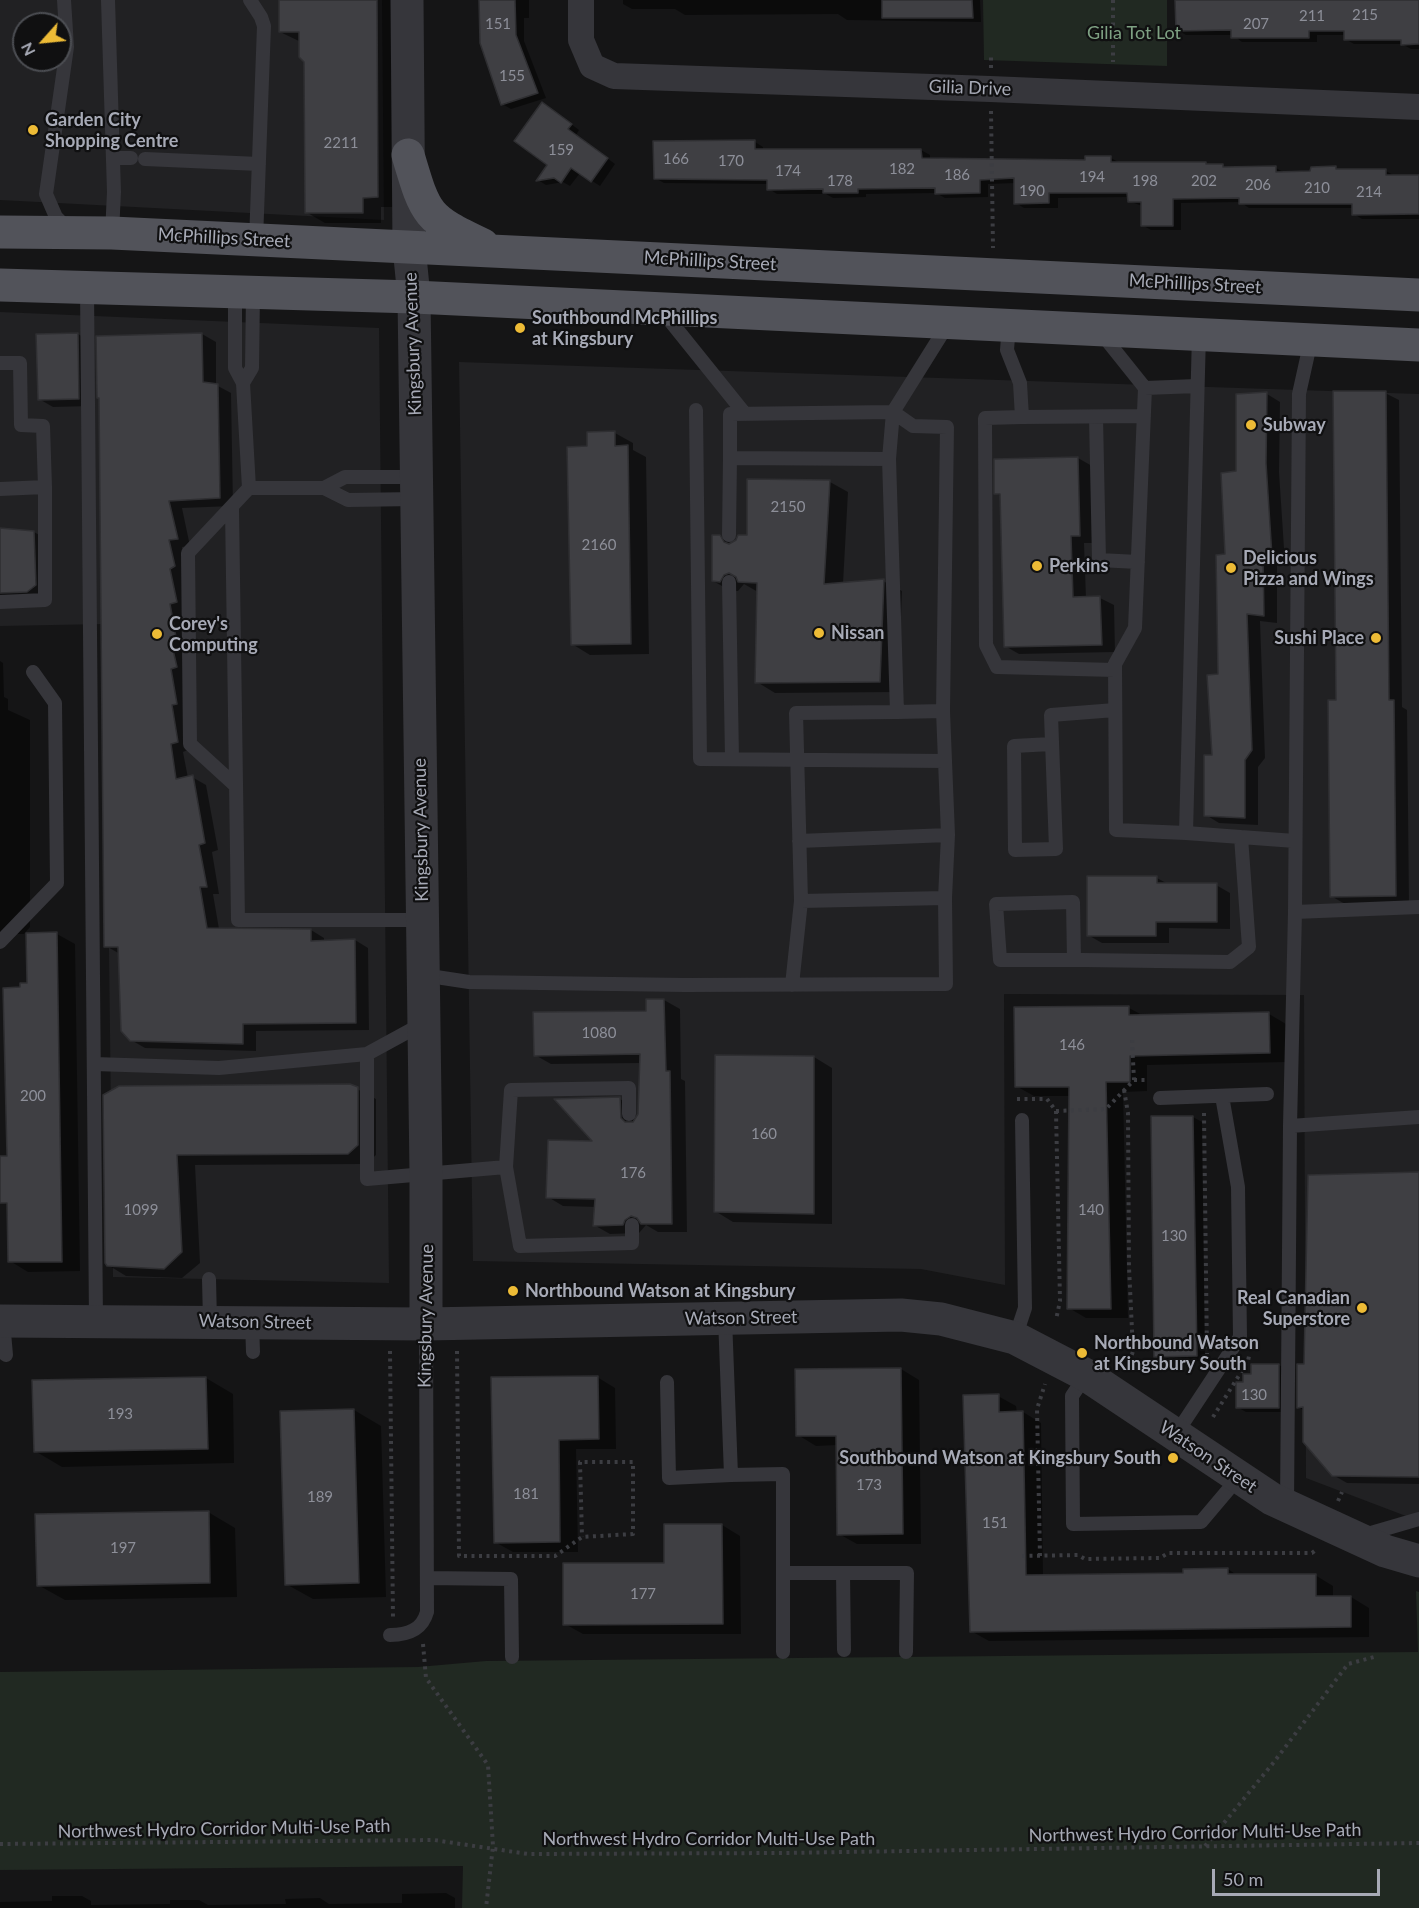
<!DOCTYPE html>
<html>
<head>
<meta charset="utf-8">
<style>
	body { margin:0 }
	#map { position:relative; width:1419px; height:1908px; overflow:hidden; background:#151516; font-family:Lato,sans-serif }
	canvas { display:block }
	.north { position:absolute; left:12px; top:12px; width:60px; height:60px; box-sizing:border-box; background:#101011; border:2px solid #4c4e53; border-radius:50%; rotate:243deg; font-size:16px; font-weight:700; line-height:24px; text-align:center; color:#a7aab6 }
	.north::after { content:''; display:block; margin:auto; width:21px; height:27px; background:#edbb36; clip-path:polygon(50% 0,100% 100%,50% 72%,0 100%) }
	.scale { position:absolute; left:1212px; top:1869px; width:168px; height:27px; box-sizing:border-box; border:3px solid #a7aab6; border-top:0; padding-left:8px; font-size:18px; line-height:21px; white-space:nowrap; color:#a7aab6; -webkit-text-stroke:4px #101011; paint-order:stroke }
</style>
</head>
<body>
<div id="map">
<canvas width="1419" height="1908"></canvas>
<div class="north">N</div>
<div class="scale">50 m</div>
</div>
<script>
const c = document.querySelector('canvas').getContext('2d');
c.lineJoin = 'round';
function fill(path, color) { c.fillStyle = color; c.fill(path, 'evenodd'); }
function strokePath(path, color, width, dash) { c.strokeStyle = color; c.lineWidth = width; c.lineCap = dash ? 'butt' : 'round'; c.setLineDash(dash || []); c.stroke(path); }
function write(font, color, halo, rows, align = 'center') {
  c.font = font + ' Lato,sans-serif'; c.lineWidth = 4.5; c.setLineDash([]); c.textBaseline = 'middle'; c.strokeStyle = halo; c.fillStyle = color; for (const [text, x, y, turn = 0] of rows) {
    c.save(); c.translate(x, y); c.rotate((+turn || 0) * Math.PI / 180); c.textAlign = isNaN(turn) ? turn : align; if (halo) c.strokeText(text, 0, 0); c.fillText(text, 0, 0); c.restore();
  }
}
fill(new Path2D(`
	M0,0H382L384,220L0,200ZM24,24H60V60H24Z
	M0,312L379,328L389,1283L113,1277L105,624L0,626Z
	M459,362L1419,394V1521L1306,1478L1304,995L1004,994L1005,1285L921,1269L473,1261Z`), '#212123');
fill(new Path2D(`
	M983,0H1167V66L984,60Z
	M1416,1591L1419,1592V1908H462L463,1866L0,1870V1672L418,1667L486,1661L1418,1652Z`), '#212922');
fill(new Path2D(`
	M279,0H395L396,207H381V223H325L306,212V62L301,42L280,32Z
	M481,0H529V18H524V41L546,98L511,109L502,104Z
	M623,0H986H980L981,22L847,20L838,14L685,15L675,9H632L623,4Z
	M1177,0H1419V49H1411L1402,44H1354L1345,39V35H1317V42H1242L1233,35H1186L1177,30Z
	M551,109L579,130L576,135L615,164L600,186L580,173L570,186L563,182L546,185L538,180L549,165Z
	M755,142L763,147V150H921L930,155V159L1087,162L1111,158L1120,163L1276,168L1285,173H1312L1336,168L1341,171H1386L1395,176L1419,177V219H1362L1354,214V208H1249L1240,202L1181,203V230H1151L1142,225V206L1129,201V197L1058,198V208H1024L1016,203V183L988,184V197L945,198L936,193L866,194V197L833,198L826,194H777L769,189L768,184L664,183L655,178Z
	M78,334L92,342V406L53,407L39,399Z
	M202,334L216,342V385L231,393L233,506L182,508L190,546L182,547L187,573L190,749L183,752L188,778L192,777L206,785L218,850L212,852L219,894H213L219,929L311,930L324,938V942L355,940L368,948L369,1030L256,1031V1051L145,1048L131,1040L120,954L106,946L101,399L98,337Z
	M1385,393L1399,400L1402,707L1407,710L1409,903L1345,904L1331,896L1338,702Z
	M1267,394L1280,402L1279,472L1285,563L1277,565V623L1260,621L1265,758L1258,767V825L1219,823L1206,815L1214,756L1227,555L1238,473V396Z
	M615,433L633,443V450L646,457L649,654L590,655L572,644L589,448Z
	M1078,458L1092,466L1094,543H1084L1086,598H1100L1114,605L1115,652L1019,654L1005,646L1002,497L996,493V460Z
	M830,482L848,492L843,584L883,581L902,591L898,692L775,693L757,682L758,592L744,584L738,591H731L713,581L720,537L732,544L749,536Z
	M0,529L34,532L48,540L49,592L0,603Z
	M0,661L3,663L4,697L8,699V710L30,720V927L24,934H0Z
	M1157,878L1168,884L1216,885L1230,893V929L1169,928V943H1102L1088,935Z
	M27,934H57L75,944L80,1271L28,1272L10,1261L9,1206L2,1202L21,989L28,984Z
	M664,1000L680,1009L681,1079L685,1081L687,1232H658L646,1225L639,1233L610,1234L594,1225L596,1207L563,1206L548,1197L595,1142L620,1099L635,1108L636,1120L639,1114L642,1063L551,1064L535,1055L648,1012L647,1001Z
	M1129,1008L1144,1016L1269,1014L1286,1024L1287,1062L1147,1065V1091L1123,1092L1128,1318H1086L1069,1308L1071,1096H1034L1016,1086Z
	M814,1057L832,1068V1224L733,1222L715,1211Z
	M119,1087L357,1089L376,1099V1155L366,1164L195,1165L200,1263L182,1278L126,1276L108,1265Z
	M1193,1117L1202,1122L1205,1361H1165L1156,1356L1153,1118Z
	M1419,1174V1484L1347,1483L1333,1475L1305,1411L1298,1407Z
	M1279,1365L1287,1370V1412H1246L1237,1407L1253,1376Z
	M901,1369L919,1380L921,1544H857L839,1534L837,1445L816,1446L798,1435Z
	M597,1377L615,1388L616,1449H576L578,1552H513L495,1542Z
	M206,1378L233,1394L234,1463L62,1467L35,1451Z
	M998,1396L1016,1406L1017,1413L1023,1412L1041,1423L1043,1576L1185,1575L1228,1569L1238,1576L1315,1575L1333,1586V1597H1351L1369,1608V1637L989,1641L971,1631Z
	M354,1410L381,1426L386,1597L313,1599L286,1584Z
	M208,1512L235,1528L237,1597L65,1600L38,1585Z
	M665,1525H722L740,1536L741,1634H583L565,1624L665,1564Z
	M446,1893L455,1898V1908H0V1902L52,1901V1896H82L91,1901V1905L170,1904V1900H199L208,1905L286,1904L285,1899L320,1898L329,1904L402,1903V1894Z`), '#0007');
const building = new Path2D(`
	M279,0H377L378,197L363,198V213H305L304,62L299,57V32H279Z
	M479,0H515L516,35L538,93L501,105L480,43Z
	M882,0H972L973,18H882Z
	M1175,0H1419V44L1401,45V40H1344V31H1309V38H1231V30L1176,31Z
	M542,102L572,124L568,129L608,158L591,182L571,168L561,183L554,178L536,181L547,165L514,141Z
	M755,140V149H921L922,158L1085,160V156H1111V162H1206V164H1223V167L1276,166V172L1310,171L1311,167L1336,166V169H1386V175H1419V214L1352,215V204H1239V198L1173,199V226H1141V202H1128L1127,193H1049V203L1014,204V178L980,180V193L935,194V188L858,189V193H823V189L767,190V180L654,179L653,141Z
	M78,333L79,399L38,400L36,334Z
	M202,333L203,382L218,384L220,498L169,501L178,539L169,540L175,566L170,569L177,602L170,604L176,637H170L177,667L171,669L177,704L172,705L178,742L171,744L176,779L193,775L205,843L199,845L207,887H200L207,928L311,929V941L355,939L356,1023L243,1024V1044L130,1041L121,1031L118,947H104L99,398H97L96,336Z
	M1333,391H1386L1389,700H1394L1396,896L1330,897L1328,700H1336Z
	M1267,392L1266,463L1272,556L1263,558L1264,616L1247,614L1252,750L1245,760V818L1204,816V755H1212L1207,675L1218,674L1216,555L1225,554L1221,473L1236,471V394Z
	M615,431V446L628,445L631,644L571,645L567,447L587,446V432Z
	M1078,457L1080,536H1071L1073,597L1100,596L1102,645L1004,647L1000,494H994V459Z
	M747,479L830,480L824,584L884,579L880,682L755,683L757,583L738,582L736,577L729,573L724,575L720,582L712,581V535H720L724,542L729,544L736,540L738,535H747Z
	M0,528L34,531L36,585L27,592L0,593Z
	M1087,876H1157V883H1217V922H1156V936H1087Z
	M57,932L62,1262H8L7,1203H0V1156H7L3,988L20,987V983H27L26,933Z
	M646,999H664L666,1071H670L672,1224H641L637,1218L631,1216L625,1220L623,1225L593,1226L595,1199L546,1198L548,1140L592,1141L554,1099L620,1097L621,1118L625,1122H633L638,1114L640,1054L534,1056L533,1012L646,1011Z
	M1129,1006V1015L1269,1012L1270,1053L1130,1056V1082H1106L1111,1309H1067L1069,1087H1015L1014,1007Z
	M715,1055L814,1056V1214L714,1212Z
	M350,1084L358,1087V1145L348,1154L177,1155L182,1252L164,1269L107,1266L105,1263L103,1095L119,1086Z
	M1151,1116H1193L1197,1356L1154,1357Z
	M1419,1172V1477L1332,1476L1303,1442V1407L1297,1408V1364H1304L1308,1175Z
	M1251,1364H1279V1408H1236V1382H1243V1374H1251Z
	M901,1368L903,1534L837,1535L836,1436H796L795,1369Z
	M598,1376L599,1439L559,1440L560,1542L494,1543L491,1377Z
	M206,1377L208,1449L34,1452L32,1380Z
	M999,1394V1412L1023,1411L1026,1575L1183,1573V1569L1228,1568V1574H1316V1596H1351V1627L970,1632L963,1395Z
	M354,1409L359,1583L285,1585L280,1411Z
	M209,1511L210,1583L37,1586L35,1514Z
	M664,1524H722L723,1624L563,1625V1563H664Z`);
fill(building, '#3f3f43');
strokePath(building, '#2f2f32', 1.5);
strokePath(new Path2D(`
	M1113,0V62
	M991,68V56
	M991,111L993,248
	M1134,1080H1148
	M1124,1090L1128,1113L1129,1267L1133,1351L1130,1361
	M1017,1099H1047L1056,1111L1060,1301L1056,1320
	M1056,1111L1106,1109L1134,1080L1132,1040
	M1204,1113L1207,1354
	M390,1351L393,1619
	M457,1351L459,1556H555L582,1537L633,1534V1462H580L582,1537
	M1213,1417L1248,1361L1249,1356
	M1338,1501L1342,1492
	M1022,1556L1078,1555L1085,1559L1160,1558L1168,1553H1312L1317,1549
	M1040,1556L1037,1409L1045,1384
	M423,1644L426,1678L488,1765L493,1846L486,1908
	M0,1844L434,1840L528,1854L782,1853L1419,1843
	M1205,1846L1274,1762L1348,1664L1374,1657`), '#3c3d42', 4, [3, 4.5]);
strokePath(new Path2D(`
	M64,0L67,47L46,194L56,217L67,228
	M108,0L114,192L112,233
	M250,0L261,17L264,26L256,240
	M113,158H131
	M145,159L259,164
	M87,288L96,1320
	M235,293V368L243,383L249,488L188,553L190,744L236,786
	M663,312L745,414
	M1009,325L1007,350L1020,383L1022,417L985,418L986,645L997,667L1115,670
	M1101,333L1145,388L1135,628L1115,664L1116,830L1186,833L1199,334
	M0,363H20L21,425L43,426L45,487
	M243,383L252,368L253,293
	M1145,388L1197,386
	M696,410L700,759L945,761L943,711L947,427L913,426L893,412L730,414V458L889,459L893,412L948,324
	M1022,417L1144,416
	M1096,417L1099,560L1138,562
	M416,477H345L324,488L348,500L417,499
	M249,488H324
	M0,489L45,487V600L0,602
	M232,509L238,920H422
	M729,535L730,458
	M729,582L732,759
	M897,712L943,711
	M1051,744L1014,746L1015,850L1056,849L1051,715L1115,710
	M945,761L948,835
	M1186,833L1295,841
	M799,841L948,835L945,898L801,901L796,713L897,712L889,459
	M1295,912L1299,394L1311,340
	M0,942L57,883L55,703L33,672
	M1074,960L1073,902L996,904L1000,960H1084L1230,962L1249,947L1241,837
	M423,975L469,982L685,985L946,984L945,898
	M792,985L801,901
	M367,1054V1179L506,1167L520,1246L632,1243V1225
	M94,1064L219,1068L367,1054L422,1024
	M1160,1098L1267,1094
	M1290,1126L1295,912L1419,907
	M506,1167L511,1090L629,1088V1114
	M209,1279L210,1321
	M3,1321L6,1355
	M252,1322L253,1352
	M1015,1338L1025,1308L1022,1120
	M1086,1375L1072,1396L1073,1524L1201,1522L1239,1477
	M667,1382L669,1478L731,1475L725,1318
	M1176,1434L1240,1337L1238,1187L1222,1096
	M731,1475L783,1474V1652
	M1287,1505L1290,1126L1419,1117
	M1364,1535L1419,1519
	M783,1573H907L906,1652
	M843,1573L844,1650
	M427,1578L511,1579L512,1657
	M390,1635C408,1635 422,1630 427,1612L426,1324`), '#36363b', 14);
strokePath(new Path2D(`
	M581,0V40L592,66L614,76L990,89L1419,107`), '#36363b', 26);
strokePath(new Path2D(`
	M407,0L409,247L414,297L426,1173V1324
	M0,1321L426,1324L901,1315L941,1319L1015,1338L1086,1375L1272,1499L1385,1551L1419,1561`), '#36363b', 33);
strokePath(new Path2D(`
	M408,155C426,216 426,218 483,245
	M0,232L112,233L1419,295
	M0,285L414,297L1419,345`), '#52535a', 33);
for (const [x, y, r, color] of [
	[33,130,6,"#edbb36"],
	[520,328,6,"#edbb36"],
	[1251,425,6,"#edbb36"],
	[1037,566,6,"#edbb36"],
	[1231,568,6,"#edbb36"],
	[819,633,6,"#edbb36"],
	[157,634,6,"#edbb36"],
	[1376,638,6,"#edbb36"],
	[513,1291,6,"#edbb36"],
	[1362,1308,6,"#edbb36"],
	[1082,1353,6,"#edbb36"],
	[1173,1458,6,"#edbb36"]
]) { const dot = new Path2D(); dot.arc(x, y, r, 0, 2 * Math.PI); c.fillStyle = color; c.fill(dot); strokePath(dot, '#101011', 2); }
write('15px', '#8d8f99', null, [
	["215",1365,15],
	["211",1312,16],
	["151",498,24],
	["207",1256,24],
	["155",512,76],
	["2211",341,143],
	["159",561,150],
	["166",676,159],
	["170",731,161],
	["182",902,169],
	["174",788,171],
	["186",957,175],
	["194",1092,177],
	["178",840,181],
	["198",1145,181],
	["202",1204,181],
	["206",1258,185],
	["210",1317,188],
	["190",1032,191],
	["214",1369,192],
	["2150",788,507],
	["2160",599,545],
	["1080",599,1033],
	["146",1072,1045],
	["200",33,1096],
	["160",764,1134],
	["176",633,1173],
	["1099",141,1210],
	["140",1091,1210],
	["130",1174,1236],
	["130",1254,1395],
	["193",120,1414],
	["173",869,1485],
	["181",526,1494],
	["189",320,1497],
	["151",995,1523],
	["197",123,1548],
	["177",643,1594]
]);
write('18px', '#7ea183', '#101011', [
	["Gilia Tot Lot",1134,33]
]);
write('18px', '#a7aab6', '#101011', [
	["Gilia Drive",970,88,2],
	["McPhillips Street",224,238,3],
	["McPhillips Street",710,261,3],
	["McPhillips Street",1195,284,3],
	["Kingsbury Avenue",413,344,-92],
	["Kingsbury Avenue",421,830,-91],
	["Kingsbury Avenue",426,1316,-89],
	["Watson Street",741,1318,-1],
	["Watson Street",255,1322,1],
	["Watson Street",1208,1457,34],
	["Northwest Hydro Corridor Multi-Use Path",224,1829,-1],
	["Northwest Hydro Corridor Multi-Use Path",1195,1833,-1],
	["Northwest Hydro Corridor Multi-Use Path",709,1839]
]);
write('bold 18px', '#a7aab6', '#101011', [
	["Garden City",45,120],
	["Shopping Centre",45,141],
	["Southbound McPhillips",532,318],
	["at Kingsbury",532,339],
	["Subway",1263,425],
	["Delicious",1243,558],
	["Pizza and Wings",1243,579],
	["Perkins",1049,566],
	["Corey's",169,624],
	["Computing",169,645],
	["Nissan",831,633],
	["Sushi Place",1364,638,"right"],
	["Northbound Watson at Kingsbury",525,1291],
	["Real Canadian",1350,1298,"right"],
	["Superstore",1350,1319,"right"],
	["Northbound Watson",1094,1343],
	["at Kingsbury South",1094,1364],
	["Southbound Watson at Kingsbury South",1161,1458,"right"]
], 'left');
</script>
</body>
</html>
